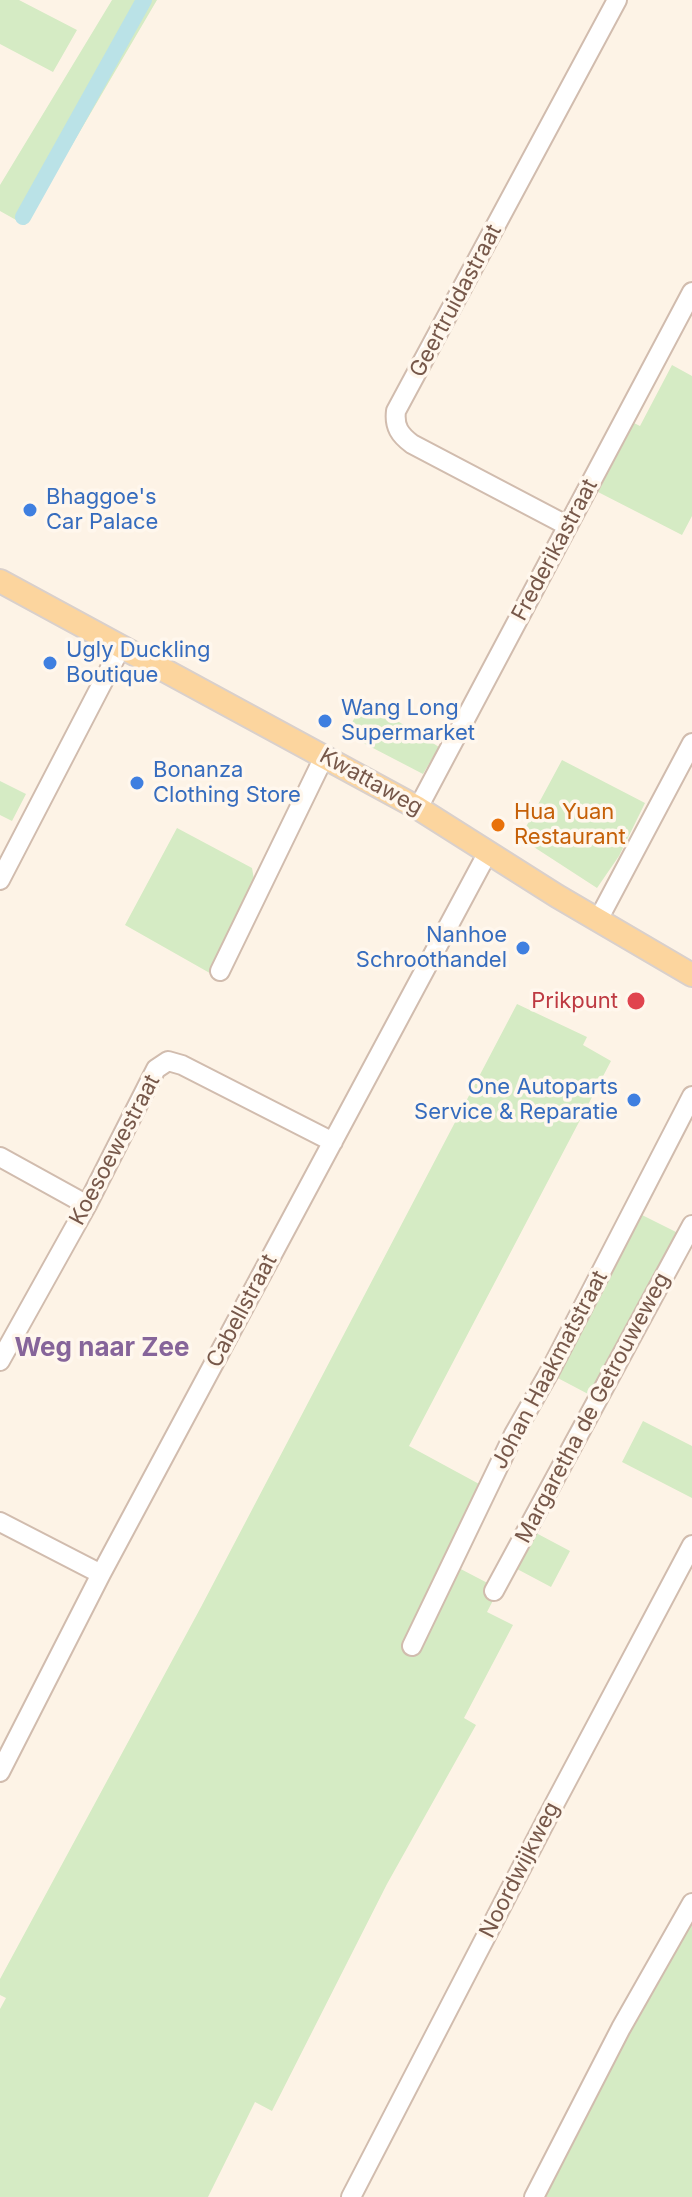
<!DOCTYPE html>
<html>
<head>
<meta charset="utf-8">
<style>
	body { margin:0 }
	canvas { display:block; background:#fdf3e6 }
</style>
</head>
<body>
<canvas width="692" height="2197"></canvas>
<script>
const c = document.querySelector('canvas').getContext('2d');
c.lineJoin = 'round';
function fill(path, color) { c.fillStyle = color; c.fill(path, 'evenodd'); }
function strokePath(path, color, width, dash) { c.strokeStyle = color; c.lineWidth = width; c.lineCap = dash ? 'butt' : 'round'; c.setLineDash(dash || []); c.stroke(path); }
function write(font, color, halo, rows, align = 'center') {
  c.font = font + ' Inter,sans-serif'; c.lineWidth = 7; c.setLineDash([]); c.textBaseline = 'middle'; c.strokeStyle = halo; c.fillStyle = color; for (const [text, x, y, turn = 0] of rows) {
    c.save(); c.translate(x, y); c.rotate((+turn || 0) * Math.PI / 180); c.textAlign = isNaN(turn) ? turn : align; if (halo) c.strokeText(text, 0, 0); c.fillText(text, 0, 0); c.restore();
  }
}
fill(new Path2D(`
	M0,0H19L77,30L53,72L0,44Z
	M112,0H157L25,225L0,211V185Z
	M672,365L692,376V516L682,535L598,492L634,423L640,426Z
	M364,700L439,747L423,774L346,734Z
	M562,760L645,803L619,856L597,888L520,838Z
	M0,781L26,794L12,821L0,815Z
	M177,828L252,868L256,891L215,976L125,925Z
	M517,1004L587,1037L583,1045L611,1061L409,1446L492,1491L453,1565L499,1589L487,1612L513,1625L464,1718L476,1725L387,1884L272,2111L255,2102L208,2197H0V2009L6,1998L0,1995V1979L201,1607Z
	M638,1213L678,1233L590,1395L552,1375Z
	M643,1421L692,1446V1498L622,1462Z
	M521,1525L570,1551L551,1587L502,1561Z
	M692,1913V2197H541Z`), '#d5ebc4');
strokePath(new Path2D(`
	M23,217L144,0`), '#bae2e7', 16);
const minor = new Path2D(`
	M568,526L412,444C400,435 394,427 396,411L617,0
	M418,808L692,292
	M0,880L121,647
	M598,920L692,743
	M220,971L324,757
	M0,1157L87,1205
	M0,1361L87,1205L156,1069L168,1061L182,1065L333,1142
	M0,1522L101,1574
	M494,1591L692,1225
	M412,1646L514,1434L550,1371L692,1096
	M0,1772L101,1574L488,852
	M351,2197L555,1803L692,1545
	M534,2197L621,2028L692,1903`);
const major = new Path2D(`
	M0,581L418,808L557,896L692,975`);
strokePath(minor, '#d1bcae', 22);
strokePath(major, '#d9d0cc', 26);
strokePath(minor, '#fff', 18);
strokePath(major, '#fcd59e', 22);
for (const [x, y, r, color] of [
	[30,510,8,"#3f7fe0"],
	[50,663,8,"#3f7fe0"],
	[325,721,8,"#3f7fe0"],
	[137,783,8,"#3f7fe0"],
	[498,825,8,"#e8710a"],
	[523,948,8,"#3f7fe0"],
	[636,1001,10,"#e0444e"],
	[634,1100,8,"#3f7fe0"]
]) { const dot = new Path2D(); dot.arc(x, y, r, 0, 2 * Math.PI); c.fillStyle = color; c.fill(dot); strokePath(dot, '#fff7ed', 3); }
write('22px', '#77584a', '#fff7ed', [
	["Geertruidastraat",456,301,-62],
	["Frederikastraat",555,550,-62],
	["Kwattaweg",371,782,29],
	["Koesoewestraat",115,1150,-62],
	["Cabellstraat",242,1311,-62],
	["Johan Haakmatstraat",550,1370,-62],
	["Margaretha de Getrouweweg",593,1408,-62],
	["Noordwijkweg",520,1870,-63]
]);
write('22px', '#366cbe', '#fff7ed', [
	["Bhaggoe's",46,497],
	["Car Palace",46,522],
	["Ugly Duckling",66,650],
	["Boutique",66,675],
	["Wang Long",341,708],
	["Supermarket",341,733],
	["Bonanza",153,770],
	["Clothing Store",153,795],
	["Nanhoe",507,935,"right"],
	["Schroothandel",507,960,"right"],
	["One Autoparts",618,1087,"right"],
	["Service & Reparatie",618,1112,"right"]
], 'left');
write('22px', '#c56008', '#fff7ed', [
	["Hua Yuan",514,812],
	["Restaurant",514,837]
], 'left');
write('22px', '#be3a42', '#fff7ed', [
	["Prikpunt",618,1001]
], 'right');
write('bold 26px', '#86659a', '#fff7ed', [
	["Weg naar Zee",102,1348]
]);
</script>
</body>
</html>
